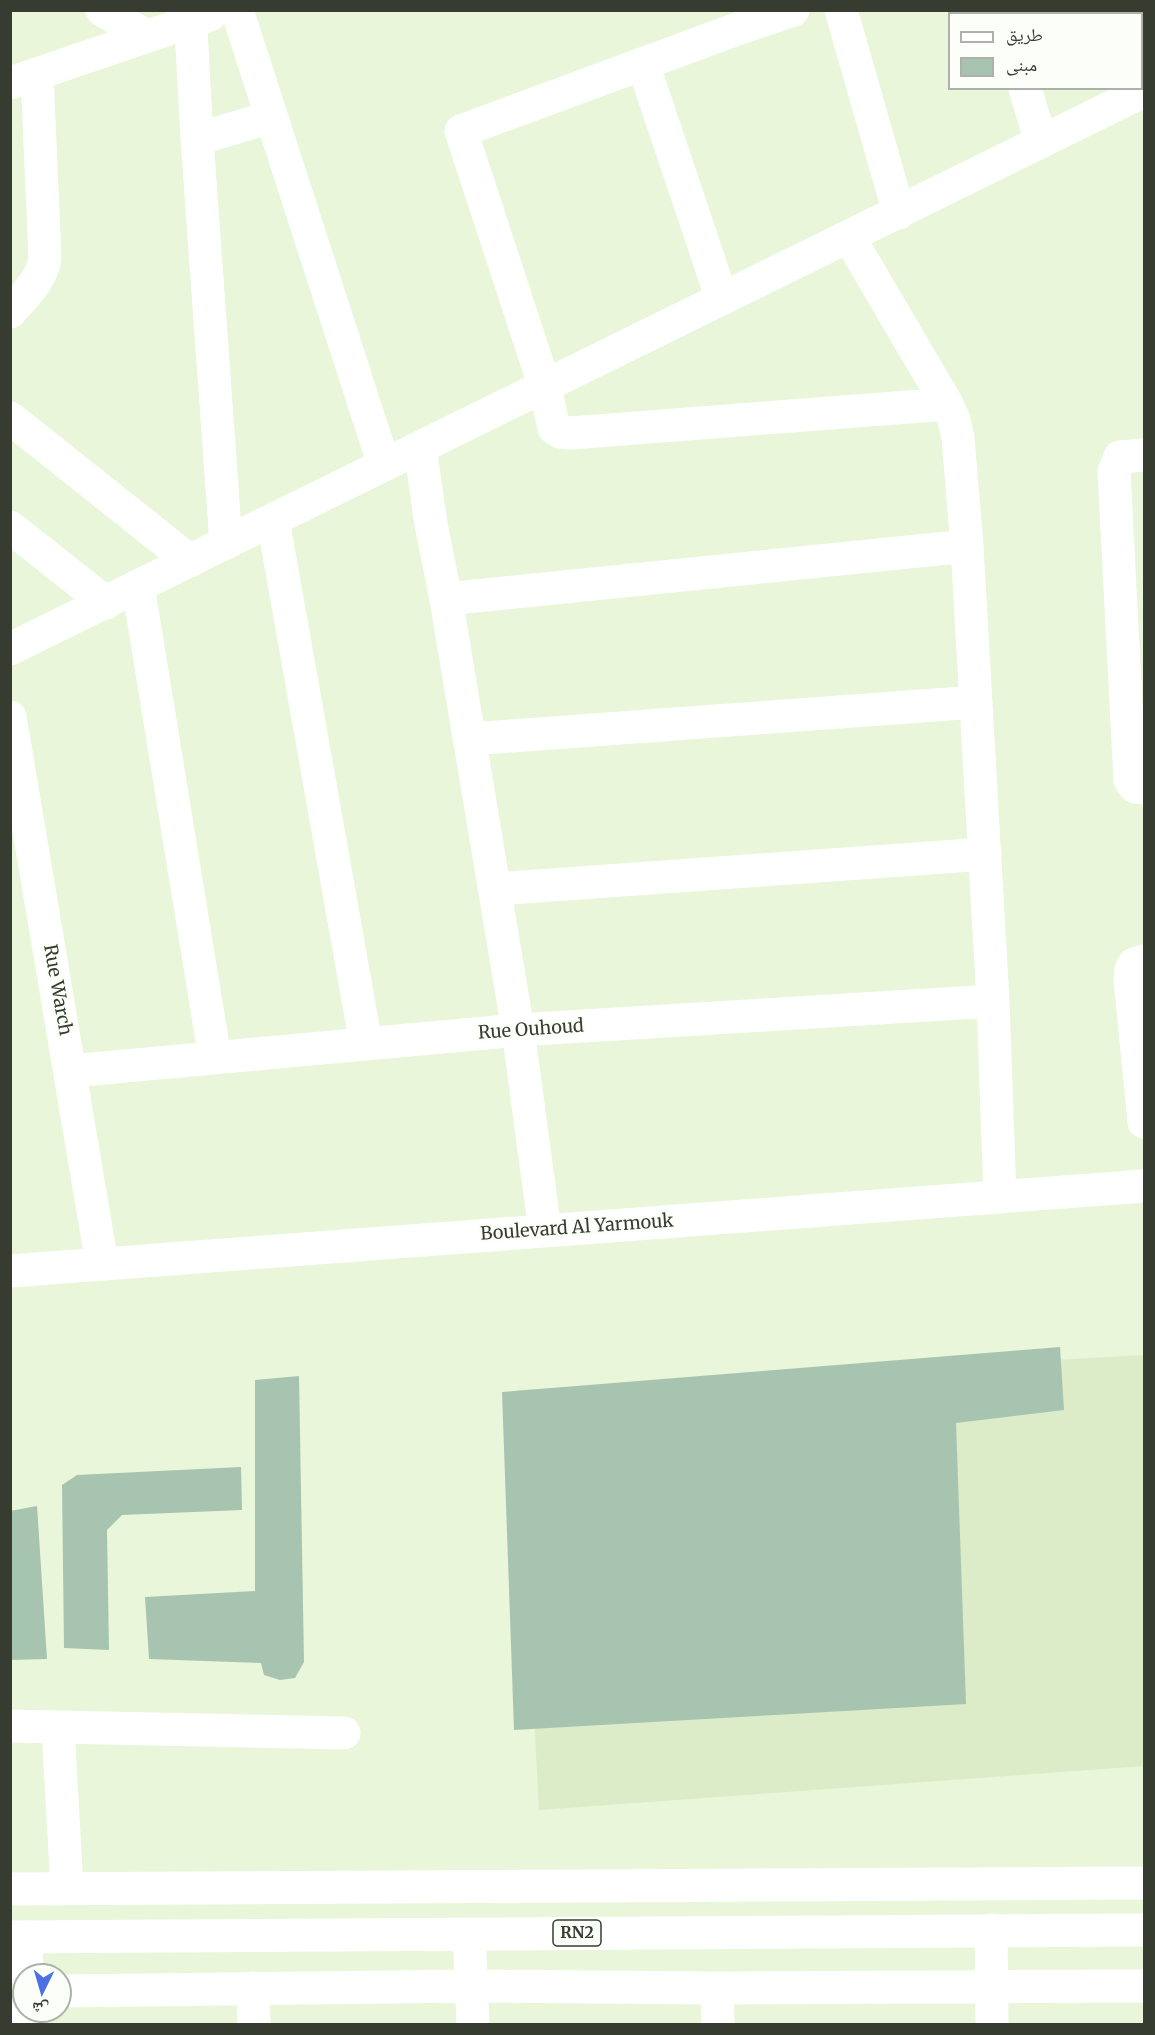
<!DOCTYPE html>
<html>
<head>
<meta charset="utf-8">
<style>
	body { margin:0 }
	#map { position:relative; width:1155px; height:2035px; overflow:hidden; background:#e9f6d9; font-family:Merriweather,"Noto Naskh Arabic",serif }
	canvas { display:block }
	.frame { position:absolute; inset:0; border:12px solid #373c30; pointer-events:none }
	.legend { position:absolute; left:948px; top:12px; width:195px; height:78px; box-sizing:border-box; background:#fcfff9; border:2px solid #adb1a9; margin:0; padding:8px 10px; list-style:none; font-size:18px; color:#373c30 }
	.legend li { display:flex; align-items:center; gap:12px; height:30px }
	.legend b { width:30px; border:2px solid #adb1a9 }
	.north { position:absolute; left:12px; top:1963px; width:60px; height:60px; box-sizing:border-box; background:#fcfff9; border:2px solid #adb1a9; border-radius:50%; rotate:185deg; font-size:16px; font-weight:700; line-height:24px; text-align:center; color:#373c30 }
	.north::after { content:''; display:block; margin:auto; width:21px; height:27px; background:#4b71e5; clip-path:polygon(50% 0,100% 100%,50% 72%,0 100%) }
</style>
</head>
<body>
<div id="map">
<canvas width="1155" height="2035"></canvas>
<div class="frame"></div>
<ul class="legend">
<li><b style="height:8px;background:#fff"></b>طريق</li>
<li><b style="height:16px;background:#a7c4b0"></b>مبنى</li>
</ul>
<div class="north">ش</div>
</div>
<script>
const c = document.querySelector('canvas').getContext('2d');
c.lineJoin = 'round';
function fill(path, color) { c.fillStyle = color; c.fill(path, 'evenodd'); }
function strokePath(path, color, width, dash) { c.strokeStyle = color; c.lineWidth = width; c.lineCap = dash ? 'butt' : 'round'; c.setLineDash(dash || []); c.stroke(path); }
function write(font, color, halo, rows, align = 'center') {
  c.font = font + ' Merriweather,serif'; c.lineWidth = 6; c.setLineDash([]); c.textBaseline = 'middle'; c.strokeStyle = halo; c.fillStyle = color; for (const [text, x, y, turn = 0] of rows) {
    c.save(); c.translate(x, y); c.rotate((+turn || 0) * Math.PI / 180); c.textAlign = isNaN(turn) ? turn : align; if (halo) c.strokeText(text, 0, 0); c.fillText(text, 0, 0); c.restore();
  }
}
fill(new Path2D(`
	M1144,1355V1766L539,1810L517,1390Z`), '#dcebc8');
fill(new Path2D(`
	M1060,1347L1064,1410L956,1423L966,1704L514,1730L502,1392Z
	M299,1376L304,1662L295,1678L280,1680L264,1675L261,1663L149,1659L145,1597L255,1591V1380Z
	M241,1467L242,1510L122,1515L107,1530L109,1650L64,1648L62,1485L77,1475Z
	M37,1506L47,1659L10,1660V1511Z`), '#a7c4b0');
strokePath(new Path2D(`
	M102,10L147,36
	M190,10L197,139L226,543
	M237,10L384,465
	M793,10L737,29L461,131L545,387L554,428L560,432L571,433L947,404
	M841,10L899,213
	M1001,10V14
	M643,64L722,299
	M10,83L210,15
	M1025,88L1041,142
	M197,139L271,117
	M849,237L947,404L954,420L958,438L967,546L993,1001L1000,1197
	M10,312C24,296 42,280 45,258L37,74
	M10,418L190,561
	M420,448L431,524L446,599L518,1030L545,1231
	M1144,455L1120,457L1114,472L1130,780L1135,787L1144,788
	M273,520L366,1044
	M10,527L106,603
	M138,586L215,1058
	M446,599L967,546
	M10,649L1144,91
	M10,717L102,1264
	M470,739L976,702
	M495,889L985,854
	M1144,961L1134,964L1131,970L1130,979L1144,1122
	M71,1071L518,1030L993,1001
	M10,1271L1144,1186
	M10,1726L344,1733
	M58,1728L67,1888
	M991,1930L992,2024
	M469,1934L473,2024
	M26,1937L27,1975
	M253,1988L254,2024
	M717,1988L718,2024
	M60,1991L472,1986L717,1988L1144,1986
	M27,2011L28,2024`), '#fff', 33);
strokePath(new Path2D(`
	M10,1889L1144,1883
	M10,1937L1144,1930`), '#fff', 33);
for (const [x, y, w] of [
	[577,1933,48]
]) { const box = new Path2D(); box.roundRect(x - w / 2, y - 13, w, 26, 4.5); c.fillStyle = '#fcfff9'; c.fill(box); strokePath(box, '#373c30', 1.5); }
write('bold 16px', '#373c30', null, [
	["RN2",577,1933]
]);
write('18px', '#373c30', '#fcfff9', [
	["Rue Warch",57,990,80],
	["Rue Ouhoud",531,1030,-4],
	["Boulevard Al Yarmouk",577,1228,-4]
]);
</script>
</body>
</html>
